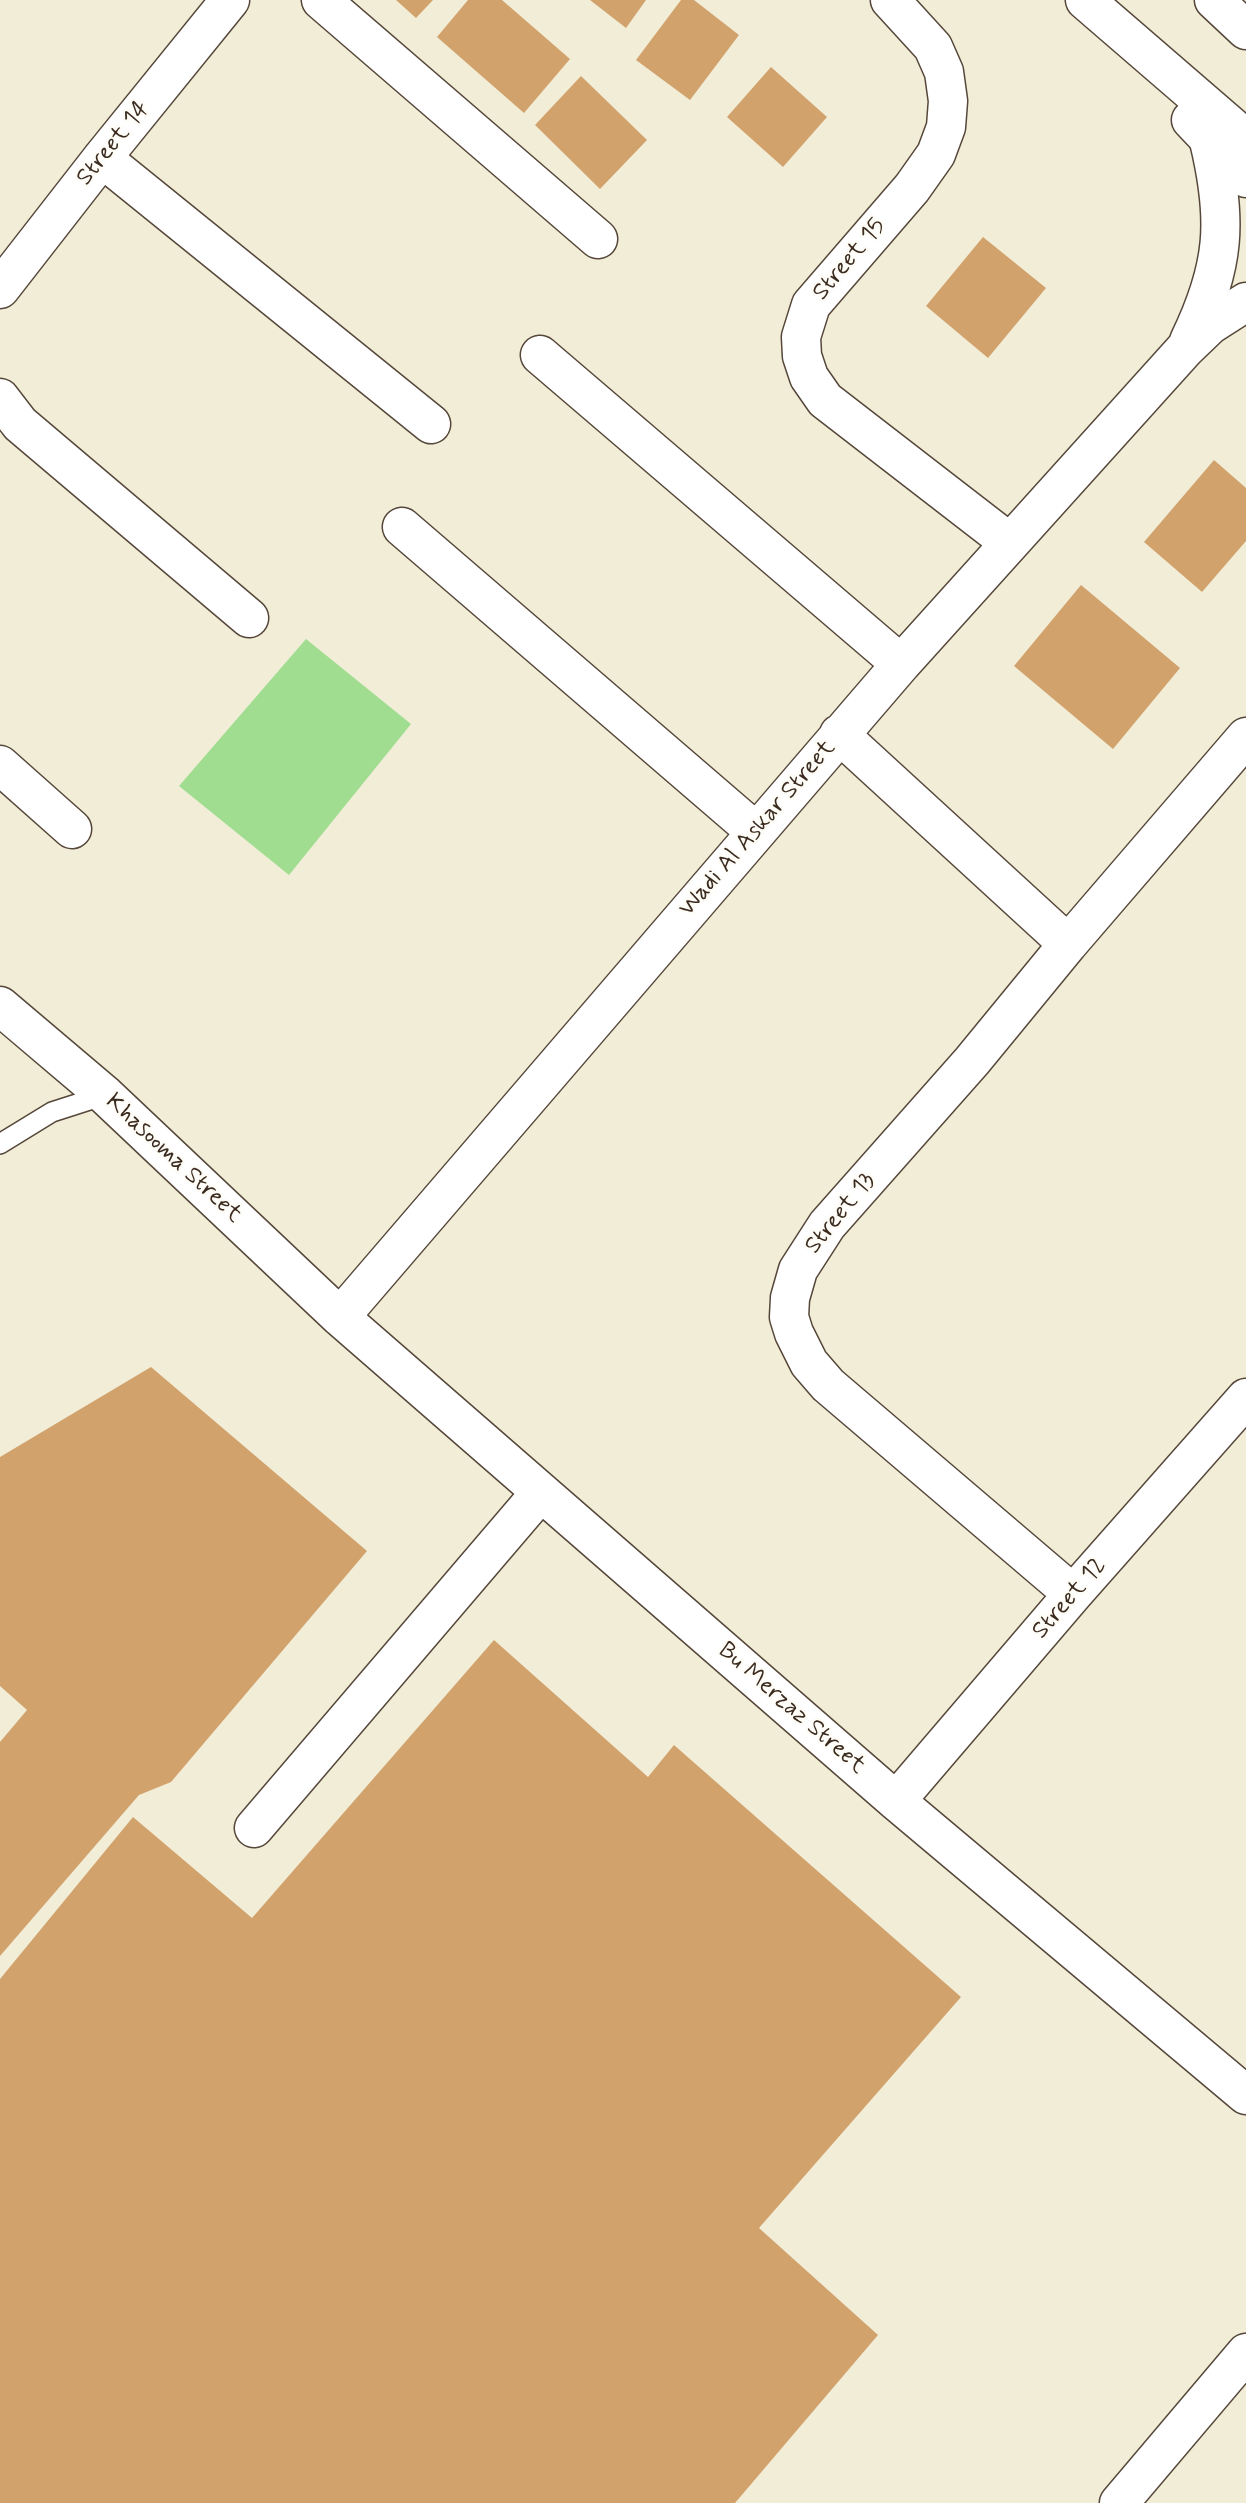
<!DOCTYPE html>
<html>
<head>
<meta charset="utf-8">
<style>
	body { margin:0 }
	canvas { display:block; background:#f1edd7 }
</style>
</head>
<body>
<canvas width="1246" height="2503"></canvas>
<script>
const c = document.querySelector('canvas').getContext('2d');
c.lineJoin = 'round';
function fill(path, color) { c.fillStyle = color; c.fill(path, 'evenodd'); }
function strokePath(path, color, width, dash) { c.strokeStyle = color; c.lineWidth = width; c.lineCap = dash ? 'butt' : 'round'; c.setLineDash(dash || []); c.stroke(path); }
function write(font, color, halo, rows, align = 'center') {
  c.font = font + ' Mynerve,sans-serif'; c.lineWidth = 5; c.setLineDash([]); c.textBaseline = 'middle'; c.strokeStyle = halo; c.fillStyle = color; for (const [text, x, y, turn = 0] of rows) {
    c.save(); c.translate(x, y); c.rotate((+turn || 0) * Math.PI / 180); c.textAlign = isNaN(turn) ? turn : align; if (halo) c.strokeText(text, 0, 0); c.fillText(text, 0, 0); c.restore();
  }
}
fill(new Path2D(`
	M306,639L411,724L289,875L179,786Z`), '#a0dd91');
fill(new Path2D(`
	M396,0H433L416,18Z
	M468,0H502L570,59L524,113L437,37Z
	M590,0H646L626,28Z
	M681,0H694L739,35L690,100L636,60Z
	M771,67L827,117L783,167L727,117Z
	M581,76L647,140L600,189L535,125Z
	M983,237L1046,288L988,358L926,306Z
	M1214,460L1246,488V541L1202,592L1144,542Z
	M1081,585L1180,668L1113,749L1014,666Z
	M151,1367L367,1551L171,1782L139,1795L0,1956V1742L27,1710L0,1686V1457Z
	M494,1640L648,1777L674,1745L961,1997L759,2228L878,2335L735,2503H0V1979L133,1817L252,1918Z`), '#d2a26d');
const lane = new Path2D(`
	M0,1144L52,1112L105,1095`);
const street = new Path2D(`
	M321,0L598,239
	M890,0L933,47L944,72L948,101L946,127L936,154L912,188L811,305L801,337L802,356L809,377L825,400L1010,543
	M102,158L431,424
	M0,289L102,158L230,0
	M1189,341C1225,267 1228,220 1209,141
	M540,355L901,664
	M0,398L20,424L249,618
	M402,527L755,831
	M839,734L1068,944
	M0,765L72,829
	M0,1006L105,1095L340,1317L896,1801L1246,2095
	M340,1317L901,664L1185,349L1210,325L1246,302
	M1073,1594L828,1385L809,1363L794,1333L789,1317L790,1298L798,1270L827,1225L972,1061L1068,944L1246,737
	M896,1801L1073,1594L1246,1398
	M254,1828L541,1492`);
const secondary = new Path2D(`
	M1119,2503L1246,2353`);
const primary = new Path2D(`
	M1085,0L1246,139
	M1214,0L1246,30
	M1191,120L1246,178`);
strokePath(lane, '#56473a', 22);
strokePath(street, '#56473a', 41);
strokePath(secondary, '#56473a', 41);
strokePath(primary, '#56473a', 41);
strokePath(lane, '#fff', 19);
strokePath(street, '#fff', 38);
strokePath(secondary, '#fff', 38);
strokePath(primary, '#fff', 38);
write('24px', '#3b2a1e', '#fdfcf7', [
	["Street 14",114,144,-51],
	["Street 15",850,260,-50],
	["Wadi Al Askar Street",758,829,-49],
	["Khasooma Street",173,1159,43],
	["Street 13",841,1214,-51],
	["Street 12",1070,1599,-49],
	["Bu Merzaz Street",791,1709,41]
]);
</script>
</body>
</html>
